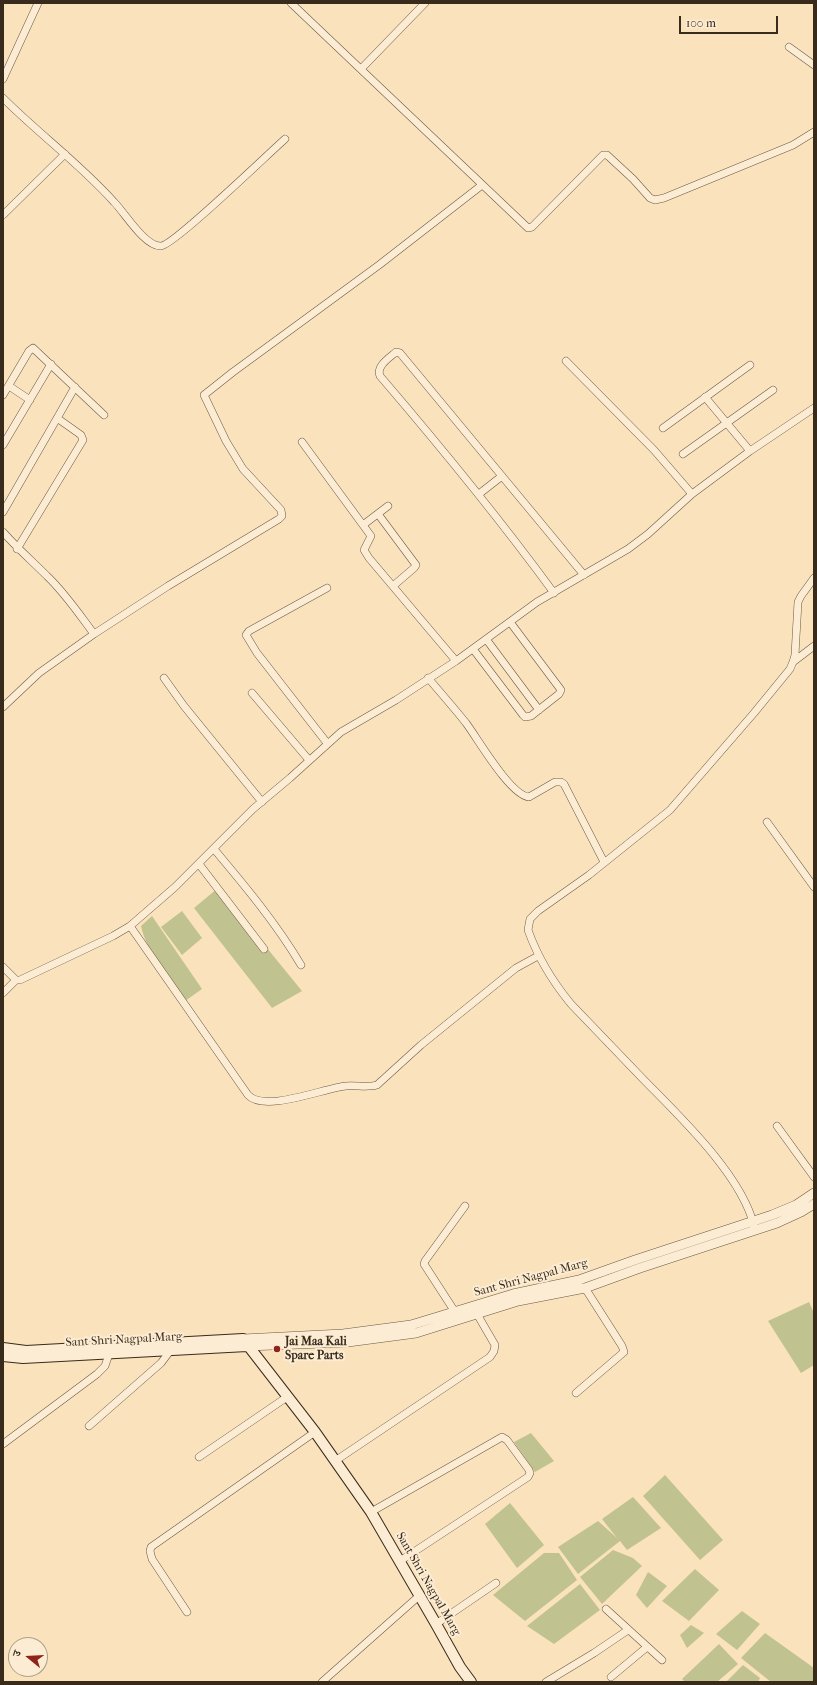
<!DOCTYPE html>
<html>
<head>
<meta charset="utf-8">
<style>
	body { margin:0 }
	#map { position:relative; width:817px; height:1685px; overflow:hidden; background:#fae2bc; font-family:"IM FELL French Canon","Noto Serif Devanagari",serif }
	canvas { display:block }
	.frame { position:absolute; inset:0; border:4px solid #392b1c; pointer-events:none }
	.north { position:absolute; left:8px; top:1637px; width:40px; height:40px; box-sizing:border-box; background:#fcecd3; border:1px solid #ae9f8a; border-radius:50%; rotate:288deg; font-size:11px; font-weight:700; line-height:16px; text-align:center; color:#392b1c }
	.north::after { content:''; display:block; margin:auto; width:14px; height:18px; background:#8f2418; clip-path:polygon(50% 0,100% 100%,50% 72%,0 100%) }
	.scale { position:absolute; left:679px; top:16px; width:99px; height:18px; box-sizing:border-box; border:2px solid #392b1c; border-top:0; padding-left:5px; font-size:12px; line-height:14px; white-space:nowrap; color:#392b1c; -webkit-text-stroke:3px #fcecd3; paint-order:stroke }
</style>
</head>
<body>
<div id="map">
<canvas width="817" height="1685"></canvas>
<div class="frame"></div>
<div class="north">उ</div>
<div class="scale">100 m</div>
</div>
<script>
const c = document.querySelector('canvas').getContext('2d');
c.lineJoin = 'round';
function fill(path, color) { c.fillStyle = color; c.fill(path, 'evenodd'); }
function strokePath(path, color, width, dash) { c.strokeStyle = color; c.lineWidth = width; c.lineCap = dash ? 'butt' : 'round'; c.setLineDash(dash || []); c.stroke(path); }
function write(font, color, halo, rows, align = 'center') {
  c.font = font + ' "IM FELL French Canon",serif'; c.lineWidth = 4; c.setLineDash([]); c.textBaseline = 'middle'; c.strokeStyle = halo; c.fillStyle = color; for (const [text, x, y, turn = 0] of rows) {
    c.save(); c.translate(x, y); c.rotate((+turn || 0) * Math.PI / 180); c.textAlign = isNaN(turn) ? turn : align; if (halo) c.strokeText(text, 0, 0); c.fillText(text, 0, 0); c.restore();
  }
}
fill(new Path2D(`
	M218,888L302,991L272,1008L194,908Z
	M182,911L202,938L182,955L161,927Z
	M152,916L202,989L185,1001C169,978 147,954 141,926Z
	M809,1302L814,1313V1365L801,1373L768,1321Z
	M531,1433L554,1461L535,1472L514,1442Z
	M665,1475L723,1540L700,1560L643,1496Z
	M633,1497L661,1528L627,1550L620,1541L578,1574L558,1547L598,1521L617,1538L602,1519Z
	M510,1503L544,1545L517,1568L485,1524Z
	M613,1550L633,1558L642,1566L602,1604L580,1577Z
	M544,1553H559L577,1580L525,1621L493,1595Z
	M695,1569L719,1590L689,1621L662,1601Z
	M648,1572L667,1586L647,1608L636,1595Z
	M580,1584L600,1610L554,1644L527,1626Z
	M742,1611L760,1624L737,1650L716,1634Z
	M691,1625L704,1633L687,1648L680,1635Z
	M765,1633L814,1668V1682H771L741,1658Z
	M719,1644L738,1664L717,1682H685L682,1679Z
	M743,1665L760,1678L758,1682H726Z`), '#c0c38f');
const minor = new Path2D(`
	M291,3L528,228L532,227L603,155H607L633,179L650,198L655,200L664,198L793,145L814,132
	M789,47L814,65
	M361,69L425,3
	M3,79L38,3
	M3,98C39,134 80,164 114,202C125,213 145,247 161,246C174,245 268,154 285,139
	M3,215L65,154
	M566,361L654,450L692,494
	M9,386L30,400
	M3,395L29,351L33,348L104,415
	M705,397L750,451
	M663,428L750,365
	M302,442L371,536L364,550L369,558L456,661
	M3,445L51,364
	M683,454L773,390
	M479,494L502,476
	M3,512L75,387
	M378,514L416,565L414,568L393,586
	M363,525L388,506
	M3,532C17,548 32,561 47,576C65,593 79,614 94,634
	M17,549L83,440L81,435L57,418
	M327,588L249,631L246,635L257,653L327,743
	M554,593C499,518 440,446 380,376C376,366 389,358 396,352L400,353L584,575
	M486,639L539,710
	M473,649L523,715L525,717L531,716L559,694L561,690L510,622
	M793,662L814,646
	M164,678L184,706L262,802
	M428,678C441,693 454,708 466,723C478,739 510,795 529,797L555,782H561L564,784L604,862
	M252,693L309,760
	M3,707L39,673L94,634L168,586L279,519L282,516L281,510L243,469L226,441L204,395L233,372L379,265L482,185
	M767,822L814,887
	M214,849C245,886 276,923 301,965
	M199,864L264,949
	M538,956L516,968L421,1045L377,1085C367,1088 357,1085 346,1086C324,1088 265,1113 248,1095L130,926L175,887L253,809L290,778L341,732L396,700L456,661L537,602L628,549L648,534L692,494L750,451L814,408
	M3,967L16,980
	M3,993L16,980H20L113,936L130,926
	M777,1126L814,1177
	M754,1226C742,1175 679,1116 643,1079C619,1054 595,1029 571,1004C552,981 538,958 528,930L530,919L538,911L589,875L670,810L754,713L790,669L793,662L795,655L798,602L801,596L814,578
	M457,1315L424,1264L425,1261L465,1206
	M576,1393L624,1352L622,1346L585,1288
	M89,1426L161,1363L170,1351
	M3,1444L97,1374L105,1366L109,1354
	M199,1457L287,1397
	M335,1461L490,1357L494,1351L495,1345L477,1314
	M371,1512L502,1437L507,1440L529,1470L530,1473L528,1477L400,1561
	M606,1609L662,1660
	M187,1612L152,1559L150,1551L151,1547L315,1432
	M436,1624L496,1583
	M611,1677L647,1647
	M322,1682L419,1596
	M546,1682L594,1653L628,1630`);
const tertiary = new Path2D(`
	M243,1339L343,1334L411,1325L513,1294L579,1280L635,1260L772,1215L796,1205L814,1193
	M247,1346L348,1342L416,1333L518,1301L585,1288L640,1268L777,1223L801,1212L814,1204`);
const secondary = new Path2D(`
	M3,1348L26,1351L243,1339L315,1432L371,1512L436,1624L460,1667L471,1682
	M3,1356L23,1358L247,1346`);
strokePath(minor, '#695944', 8);
strokePath(tertiary, '#695944', 10);
strokePath(secondary, '#392b1c', 12);
strokePath(minor, '#fcecd3', 7);
strokePath(tertiary, '#fcecd3', 9);
strokePath(secondary, '#fcecd3', 10);
for (const [x, y, r, color] of [
	[277,1349,4,"#8f2418"]
]) { const dot = new Path2D(); dot.arc(x, y, r, 0, 2 * Math.PI); c.fillStyle = color; c.fill(dot); strokePath(dot, '#fcecd3', 1.5); }
write('12px', '#392b1c', '#fcecd3', [
	["Sant Shri Nagpal Marg",531,1278,-15],
	["Sant Shri Nagpal Marg",124,1340,-3],
	["Sant Shri Nagpal Marg",428,1584,60]
]);
write('bold 12px', '#392b1c', '#fcecd3', [
	["Jai Maa Kali",285,1342],
	["Spare Parts",285,1356]
], 'left');
</script>
</body>
</html>
